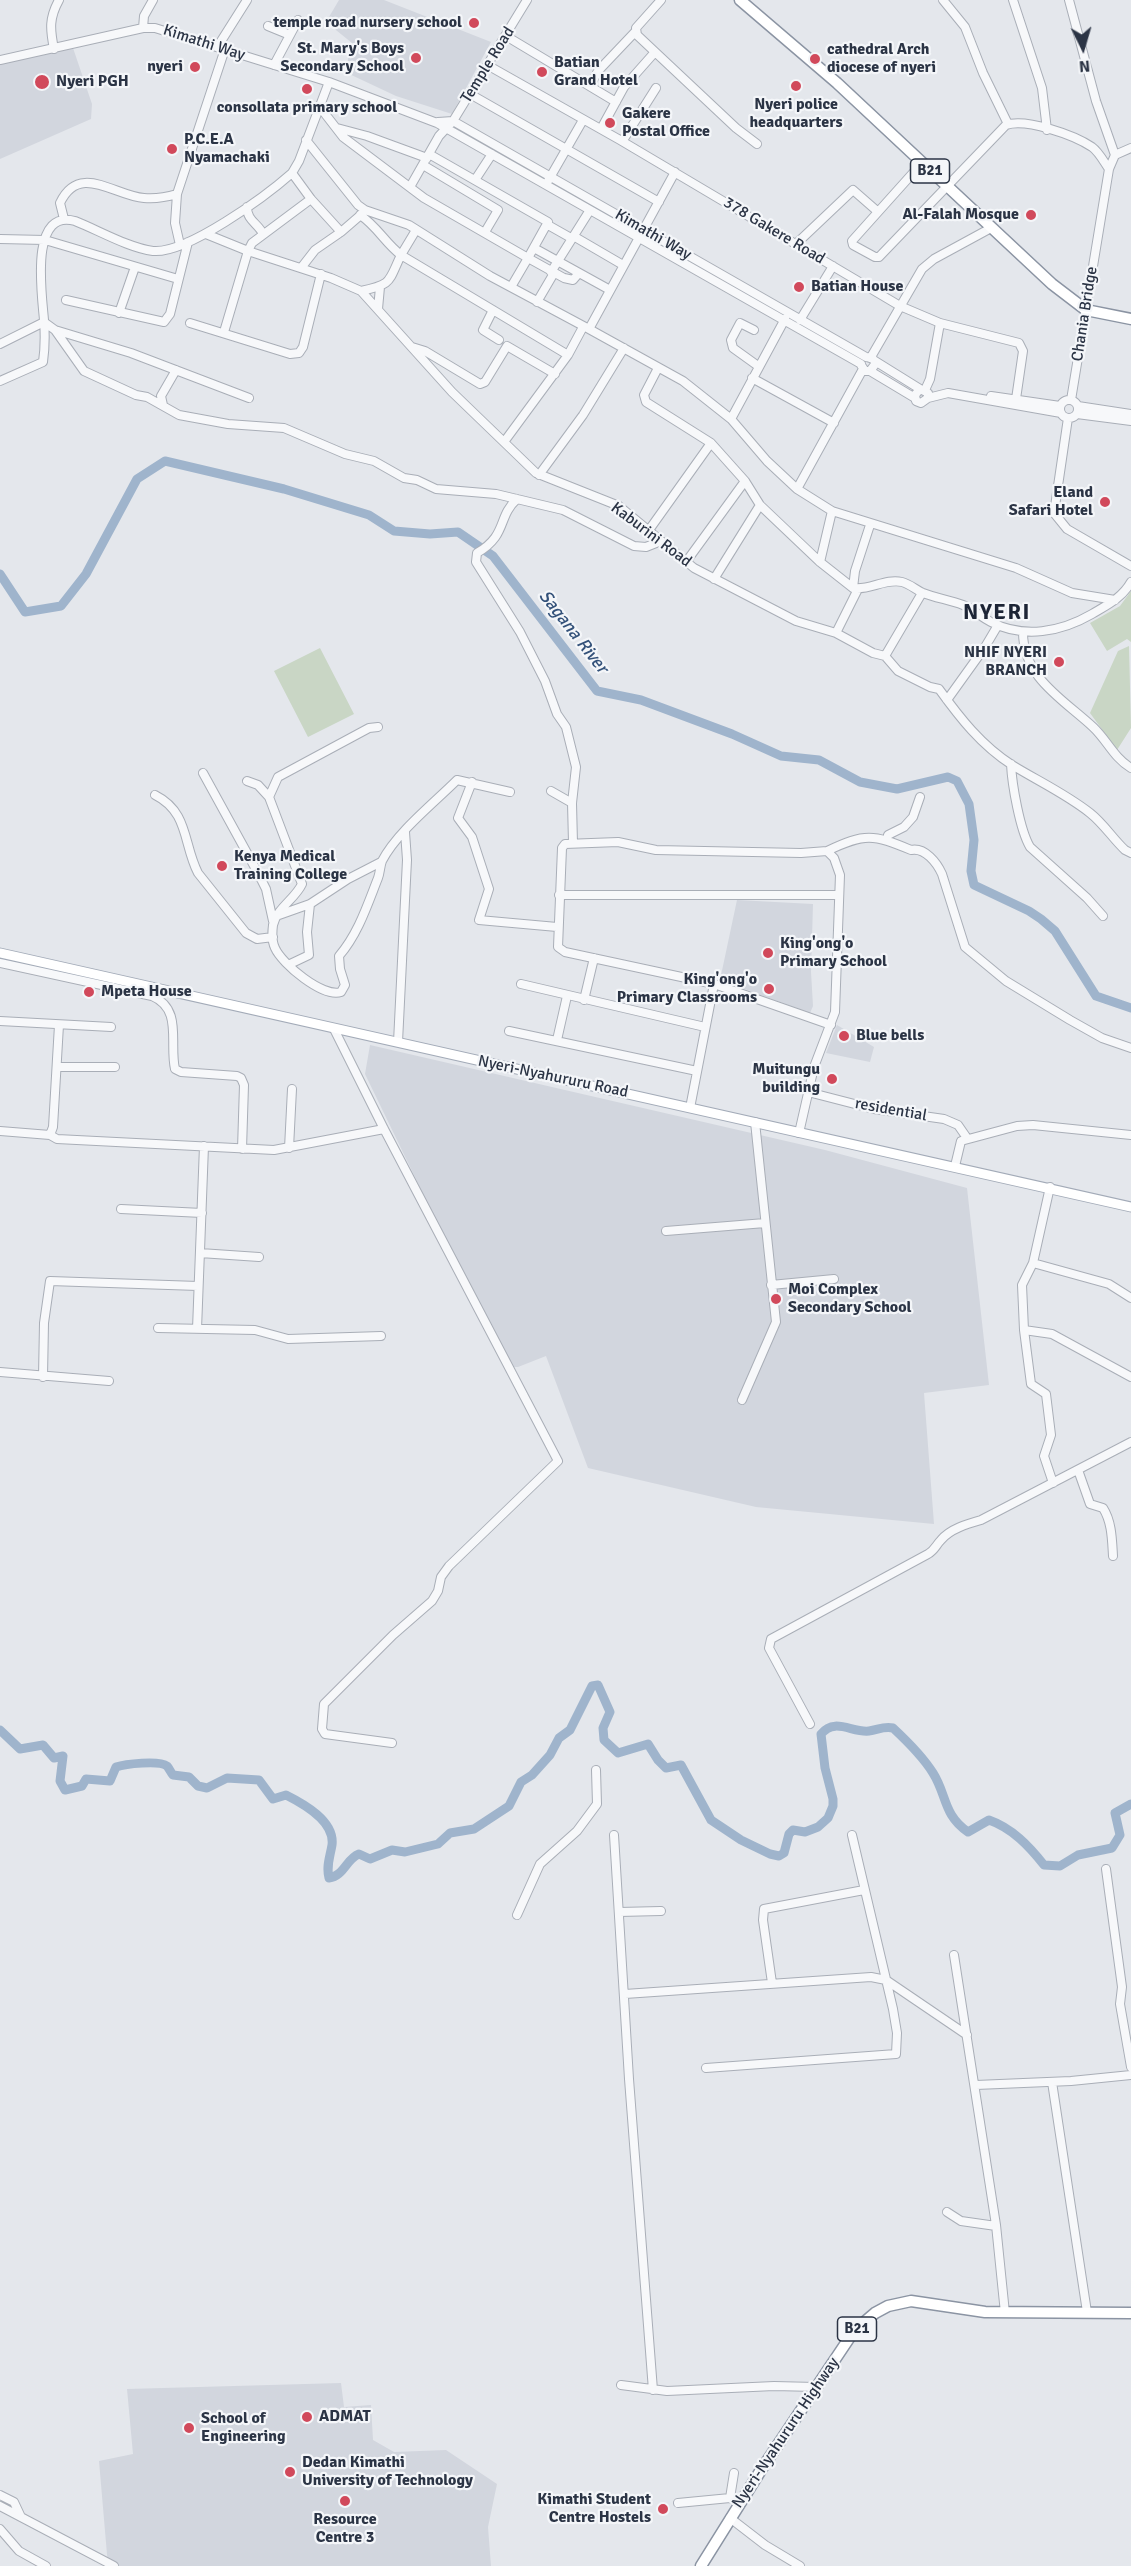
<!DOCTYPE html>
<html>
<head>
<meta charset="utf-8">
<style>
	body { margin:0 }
	#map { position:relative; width:1131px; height:2566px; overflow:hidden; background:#e4e7ec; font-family:Signika,sans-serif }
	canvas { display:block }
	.north { position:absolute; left:1053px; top:18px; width:60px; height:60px; -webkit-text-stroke:4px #f4f6f9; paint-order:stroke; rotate:175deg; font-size:16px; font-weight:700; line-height:24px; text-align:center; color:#2b3445 }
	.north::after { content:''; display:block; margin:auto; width:21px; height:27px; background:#2b3445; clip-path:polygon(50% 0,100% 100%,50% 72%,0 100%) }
</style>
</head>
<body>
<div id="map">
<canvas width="1131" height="2566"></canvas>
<div class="north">N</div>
</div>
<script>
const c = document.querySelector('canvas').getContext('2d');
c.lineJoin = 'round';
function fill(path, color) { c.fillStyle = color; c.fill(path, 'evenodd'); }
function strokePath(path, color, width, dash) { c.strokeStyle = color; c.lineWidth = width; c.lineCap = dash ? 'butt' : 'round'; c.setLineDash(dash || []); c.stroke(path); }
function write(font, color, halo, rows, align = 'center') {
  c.font = font + ' Signika,sans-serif'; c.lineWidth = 4.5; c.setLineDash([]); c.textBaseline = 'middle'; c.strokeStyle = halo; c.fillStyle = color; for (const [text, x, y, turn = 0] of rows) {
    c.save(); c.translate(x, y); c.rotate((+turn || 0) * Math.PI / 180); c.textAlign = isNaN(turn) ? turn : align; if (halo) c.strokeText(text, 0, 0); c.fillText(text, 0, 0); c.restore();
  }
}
fill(new Path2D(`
	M339,0H384L491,42L452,114L396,96L345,72L352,43L326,22Z
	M72,45L92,104L91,119L0,159V61Z
	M737,900L813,904L811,972L813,1006L810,1013L720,980Z
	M837,1025L874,1047L870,1062L826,1053Z
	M370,1045L825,1150L967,1188L989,1385L924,1393L934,1524L756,1507L588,1468L546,1356L518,1367H507L365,1074Z
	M341,2383L344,2407L371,2405L373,2440L394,2452L446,2450L497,2484L488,2527L491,2566H108L99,2461L133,2454L127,2389Z`), '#d2d6de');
fill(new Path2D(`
	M1131,591V642L1127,639L1107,651L1090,623L1120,606Z
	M1129,646L1131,728L1117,750L1090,713L1118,651Z
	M320,648L354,714L308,737L274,671Z`), '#c9d6c5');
strokePath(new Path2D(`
	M0,574L25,612L61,606L86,574L137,479L165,461L284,489L369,515L394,531L430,534L458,532L493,556L597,691L641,700L732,734L781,756L819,760L860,782L897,789L948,777L957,781L969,804L974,840L971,871L974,885L1029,911L1041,919L1055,931L1096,996L1131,1008
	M0,1730L20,1749L43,1745L54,1758L63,1756L60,1781L65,1790L82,1786L86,1779L110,1781L116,1767C125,1764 159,1760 167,1766C169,1768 171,1773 173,1775L189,1777L198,1786L207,1788L227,1778L259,1780L273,1799L286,1795C304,1804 335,1821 332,1845C330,1857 326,1866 329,1878C344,1876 346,1859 359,1854L370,1859L392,1850L405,1852L438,1844L450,1833L474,1829L509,1806L521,1782L532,1775L550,1755L559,1738L570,1730L592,1686L598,1685L610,1712L603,1728L604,1740L618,1753L648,1744L658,1760L666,1768L681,1765L711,1820L741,1840L770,1854L779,1856L784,1853L789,1834L793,1830L805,1832L818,1827L828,1818L833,1806V1799L825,1768L821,1734C835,1717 852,1733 869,1731C878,1730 883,1726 893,1728C907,1741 923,1757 933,1773C947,1795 943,1815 968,1832L989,1820C1012,1828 1029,1846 1044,1865L1060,1866L1078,1855L1112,1848L1120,1835L1115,1813L1131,1804`), '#9fb4cc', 9);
const minor = new Path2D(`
	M661,0L636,28L637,35L736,128L757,144
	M943,0L965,27L983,73L1008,124
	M1013,0L1042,88L1047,130
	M1069,0L1096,101L1115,155
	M268,26L290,35
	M143,28L144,16L153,0
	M506,36L616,102
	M218,46L247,0
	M54,49C50,29 49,18 59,0
	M0,60L143,28H155L329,82L437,123L861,364
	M274,65L298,20
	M489,66L620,140L900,306L940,323L1019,343L1023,351L1016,399
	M590,86L598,71L635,32
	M470,94L659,202
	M319,106L343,137L424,198L528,258L511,287
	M438,122L453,121L866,357
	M337,128L367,136L427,158
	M601,129L624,87L655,52
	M625,137L656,88
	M306,140L358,205L365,210L409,225L490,276L589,329
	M429,154L548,222L528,258L564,278L573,280L579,273
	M921,164L852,241L853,245L875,257H879L1006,125C1026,118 1074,135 1092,147C1099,152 1104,162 1109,169
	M423,165L498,210L485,232
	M675,172L589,329L683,381L731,419L767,461L797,489L832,511L1016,568L1072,593L1115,600
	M292,173L311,199L341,232L363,213
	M475,180L492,154
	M548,181L583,120
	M410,187L439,136L453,121L527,0
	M247,207C247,221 258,223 263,234
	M360,215C377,226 385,243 401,255C388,282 393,284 361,291
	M64,219L60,203C79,162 115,196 144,198C155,199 167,197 177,194
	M548,225L571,238
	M416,230L401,255L568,355
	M206,234L248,251L331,278L361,291L452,392L536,473L619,506L694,568L796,621L836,633L873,653L885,656L898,671L930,687L939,689C960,718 981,745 1012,765C1038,781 1066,794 1090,813C1104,824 1113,839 1125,850L1131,853
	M575,237L623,265
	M0,239L45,240L178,279
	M796,244L853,190L877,211
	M180,245L175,223L177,194L225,49
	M534,248L610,290
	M301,268L315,250L341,232
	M551,272L590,210
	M66,300L164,322L170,314L188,242
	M537,302L554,273
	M378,309L380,287
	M493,310L483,330L499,340
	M119,313L135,267
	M800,320L833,266
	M190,323L290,354L299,353L303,347L321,274
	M55,330L84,371L136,395L147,397L179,415L228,424L284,428L345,454L374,461L404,478L417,480L436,489L496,494L563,510L634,546L646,547L661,541
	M754,330L740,323L731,340L733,348L758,366
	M224,332L248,251L252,243L311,199
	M0,344L44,322L55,330L131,353L249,398
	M412,347L425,351L480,384L485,382L507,346L555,374
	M867,357L873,359L876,363L870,371
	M871,357L922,269L934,259L991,228
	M875,361L920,389
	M861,365L865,371H870L915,398
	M658,368L644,395L646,402L711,443L745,481L760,505L820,562L853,588C869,591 885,578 902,582C910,584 916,590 923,593C936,598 950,600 963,605C973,609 981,617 991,622C1024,639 1061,632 1092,614C1107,605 1122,598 1131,582
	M752,378L834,423
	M0,381L43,362C45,348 45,333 44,320C42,295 29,208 75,221C98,230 129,248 153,251C187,254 266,196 292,173L299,161L329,82
	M925,390L930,379L940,323
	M991,396L1060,406
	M928,398V393L920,389L915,395L916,401L921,403L928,398L948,393L1061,413
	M1060 409a9 9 0 1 1 18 0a9 9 0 1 1-18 0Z
	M1071,400L1109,169L1115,155L1131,148
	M163,405L161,396L176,370
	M1078,406L1131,414
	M1077,414L1131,421
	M1068,418L1054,513L1067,529L1131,566
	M731,419L785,319
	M504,442L568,355L583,327
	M539,475L583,415L624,348
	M797,489L863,369
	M517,499C497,517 508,535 477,553L476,562L520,632L545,681L557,714L566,727L576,767L572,803L573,843
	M649,530L711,443
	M686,562L745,481
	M820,562L832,511
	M714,579L760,505
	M853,588L855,571L870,525
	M1023,632C1023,678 1063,699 1093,727C1107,740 1114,758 1131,768
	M836,633L858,589
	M885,656L922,593
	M947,700L985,647L998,625
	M1011,764C1012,785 1020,830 1030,847L1087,898L1103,916
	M203,773L258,873L266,889L273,921
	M247,781L258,785L269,797L302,884C295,899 277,908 273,925C272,933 272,942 275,948C282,964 323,998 341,992L345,985L340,969L339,956C358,934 367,906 378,878C380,873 380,866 382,861C397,832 434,803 457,780L510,792
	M472,782L458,818L472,837L489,889L479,920L557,927
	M551,791L572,803
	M155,795C189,812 183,844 198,873L246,933L257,939L273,937
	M269,797L278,777L369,728L378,727
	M887,840L888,835L904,827L913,817L920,797
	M827,851C865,833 873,834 911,850C925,847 937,863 942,874L965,947L1006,981L1070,1020L1102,1038L1131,1048
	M559,895H839
	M279,915L310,904L348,879L381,862
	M0,963L152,996C183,1009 169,1043 175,1069L181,1072L237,1076L241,1078L244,1085L242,1149
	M290,964L309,955L307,932L310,904
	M521,984L705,1027
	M714,984L831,1025
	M584,1000L594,958
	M0,1021L111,1027
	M334,1029L384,1129L558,1461L449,1566L441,1577L438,1591L432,1601L393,1635L324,1704L322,1729L325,1734L392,1743
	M509,1031L697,1071
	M557,1040L567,996
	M398,1042L407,860L405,832
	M57,1067H115
	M808,1092L874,1109L944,1119L958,1125L967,1138
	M690,1108L714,984L565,952L558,947L562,848L565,844L618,842L656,850L801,853L827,851L834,858L840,875L835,1012L814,1067L799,1133
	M0,1131L50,1135L53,1127L59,1025
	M50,1135L57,1139L274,1150L384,1129
	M289,1148L292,1089
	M955,1166L961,1141L1017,1126L1033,1125L1131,1135
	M1050,1187L1033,1263L1022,1285L1024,1330L1052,1334L1131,1377
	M121,1209L202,1213
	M666,1231L765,1223
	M200,1253L259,1257
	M1033,1263L1109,1284L1131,1298
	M771,1285L834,1279
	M158,1328L255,1330L288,1339L381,1336
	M197,1329L204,1146
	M1024,1330L1031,1384L1046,1394L1051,1435L1044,1456L1053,1483
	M0,1372L109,1381
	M43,1377L44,1323L50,1281L198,1286
	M742,1400L776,1322L755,1122
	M1078,1470L1090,1504L1103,1508C1112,1522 1112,1540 1113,1556
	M810,1724L769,1648L771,1639L928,1554C935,1550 936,1545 941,1540C950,1529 967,1524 981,1520L1131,1442
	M614,1835L629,2079L653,2390
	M1106,1869L1122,1987L1120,2004L1131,2067
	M619,1912L661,1911
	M517,1915L540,1864L577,1831L597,1804L596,1770
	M954,1955L996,2225L1005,2313
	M772,1983L763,1920L764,1909L864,1890
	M625,1994L871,1977L886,1980L967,2035
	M706,2068L896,2054L897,2033L893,2009L852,1835
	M1052,2082L1087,2312
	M976,2085L1071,2081L1131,2075
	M947,2212L961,2221L996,2226
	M621,2385L667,2391L774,2386L816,2387
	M0,2495L14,2502L21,2517
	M730,2498L734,2473
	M678,2503L730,2498L740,2502
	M0,2506L114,2566
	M730,2518L765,2545L800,2566
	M0,2529L19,2551L46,2566`);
const major = new Path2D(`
	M0,953L1131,1207`);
const highway = new Path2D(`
	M740,0L837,83L1052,284L1086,310L1131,319
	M701,2566L761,2470L854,2331L875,2313L888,2306L911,2301L985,2312L1131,2313`);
strokePath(minor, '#a9aeb7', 10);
strokePath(major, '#a3abb8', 11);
strokePath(highway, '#8b94a3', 13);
strokePath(minor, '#f7f8fa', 8);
strokePath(major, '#fff', 9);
strokePath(highway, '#fff', 10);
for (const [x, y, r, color] of [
	[474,23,6,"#d1495b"],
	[416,58,6,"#d1495b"],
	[815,59,6,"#d1495b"],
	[195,67,6,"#d1495b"],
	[542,72,6,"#d1495b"],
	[42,82,8,"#d1495b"],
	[796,86,6,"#d1495b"],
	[307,89,6,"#d1495b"],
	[610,123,6,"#d1495b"],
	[172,149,6,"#d1495b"],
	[1031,215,6,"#d1495b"],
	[799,287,6,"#d1495b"],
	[1105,502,6,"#d1495b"],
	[1059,662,6,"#d1495b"],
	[222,866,6,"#d1495b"],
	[768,953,6,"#d1495b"],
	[769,989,6,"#d1495b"],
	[89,992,6,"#d1495b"],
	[844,1036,6,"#d1495b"],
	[832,1079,6,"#d1495b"],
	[776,1299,6,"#d1495b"],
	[307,2417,6,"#d1495b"],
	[189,2428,6,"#d1495b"],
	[290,2472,6,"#d1495b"],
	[345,2501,6,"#d1495b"],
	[663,2509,6,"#d1495b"]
]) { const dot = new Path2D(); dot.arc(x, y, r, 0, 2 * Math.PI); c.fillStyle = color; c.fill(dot); strokePath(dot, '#f4f6f9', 2); }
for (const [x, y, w] of [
	[930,171,39],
	[857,2329,39]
]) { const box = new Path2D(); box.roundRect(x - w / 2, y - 12, w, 24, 4.5); c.fillStyle = '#f4f6f9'; c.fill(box); strokePath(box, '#2b3445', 1.5); }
write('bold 15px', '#2b3445', null, [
	["B21",930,171],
	["B21",857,2329]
]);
write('bold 16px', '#2b3445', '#f4f6f9', [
	["temple road nursery school",462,23,"right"],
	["St. Mary's Boys",404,49,"right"],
	["Secondary School",404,67,"right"],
	["cathedral Arch",827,50],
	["diocese of nyeri",827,68],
	["Batian",554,63],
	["Grand Hotel",554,81],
	["nyeri",183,67,"right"],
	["Nyeri PGH",56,82],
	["Nyeri police",796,105,"center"],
	["headquarters",796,123,"center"],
	["consollata primary school",307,108,"center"],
	["Gakere",622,114],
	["Postal Office",622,132],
	["P.C.E.A",184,140],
	["Nyamachaki",184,158],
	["Al-Falah Mosque",1019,215,"right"],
	["Batian House",811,287],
	["Eland",1093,493,"right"],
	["Safari Hotel",1093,511,"right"],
	["NHIF NYERI",1047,653,"right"],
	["BRANCH",1047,671,"right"],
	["Kenya Medical",234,857],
	["Training College",234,875],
	["King'ong'o",780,944],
	["Primary School",780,962],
	["King'ong'o",757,980,"right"],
	["Primary Classrooms",757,998,"right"],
	["Mpeta House",101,992],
	["Blue bells",856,1036],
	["Muitungu",820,1070,"right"],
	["building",820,1088,"right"],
	["Moi Complex",788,1290],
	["Secondary School",788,1308],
	["ADMAT",319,2417],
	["School of",201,2419],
	["Engineering",201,2437],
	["Dedan Kimathi",302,2463],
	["University of Technology",302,2481],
	["Kimathi Student",651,2500,"right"],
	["Centre Hostels",651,2518,"right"],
	["Resource",345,2520,"center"],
	["Centre 3",345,2538,"center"]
], 'left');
write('16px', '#2b3445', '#f4f6f9', [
	["Kimathi Way",204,43,18],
	["Temple Road",488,65,-58],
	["378 Gakere Road",774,231,31],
	["Kimathi Way",653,235,30],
	["Chania Bridge",1085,314,-81],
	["Kaburini Road",651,535,37],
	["Nyeri-Nyahururu Road",553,1077,12],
	["residential",891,1110,10],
	["Nyeri-Nyahururu Highway",786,2433,-56]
]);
write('italic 18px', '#34527a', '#f4f6f9', [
	["Sagana River",573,632,52]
]);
c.letterSpacing = '1.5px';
write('bold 22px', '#1d2536', '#f4f6f9', [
	["NYERI",997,613]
]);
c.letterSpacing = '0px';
</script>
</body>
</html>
